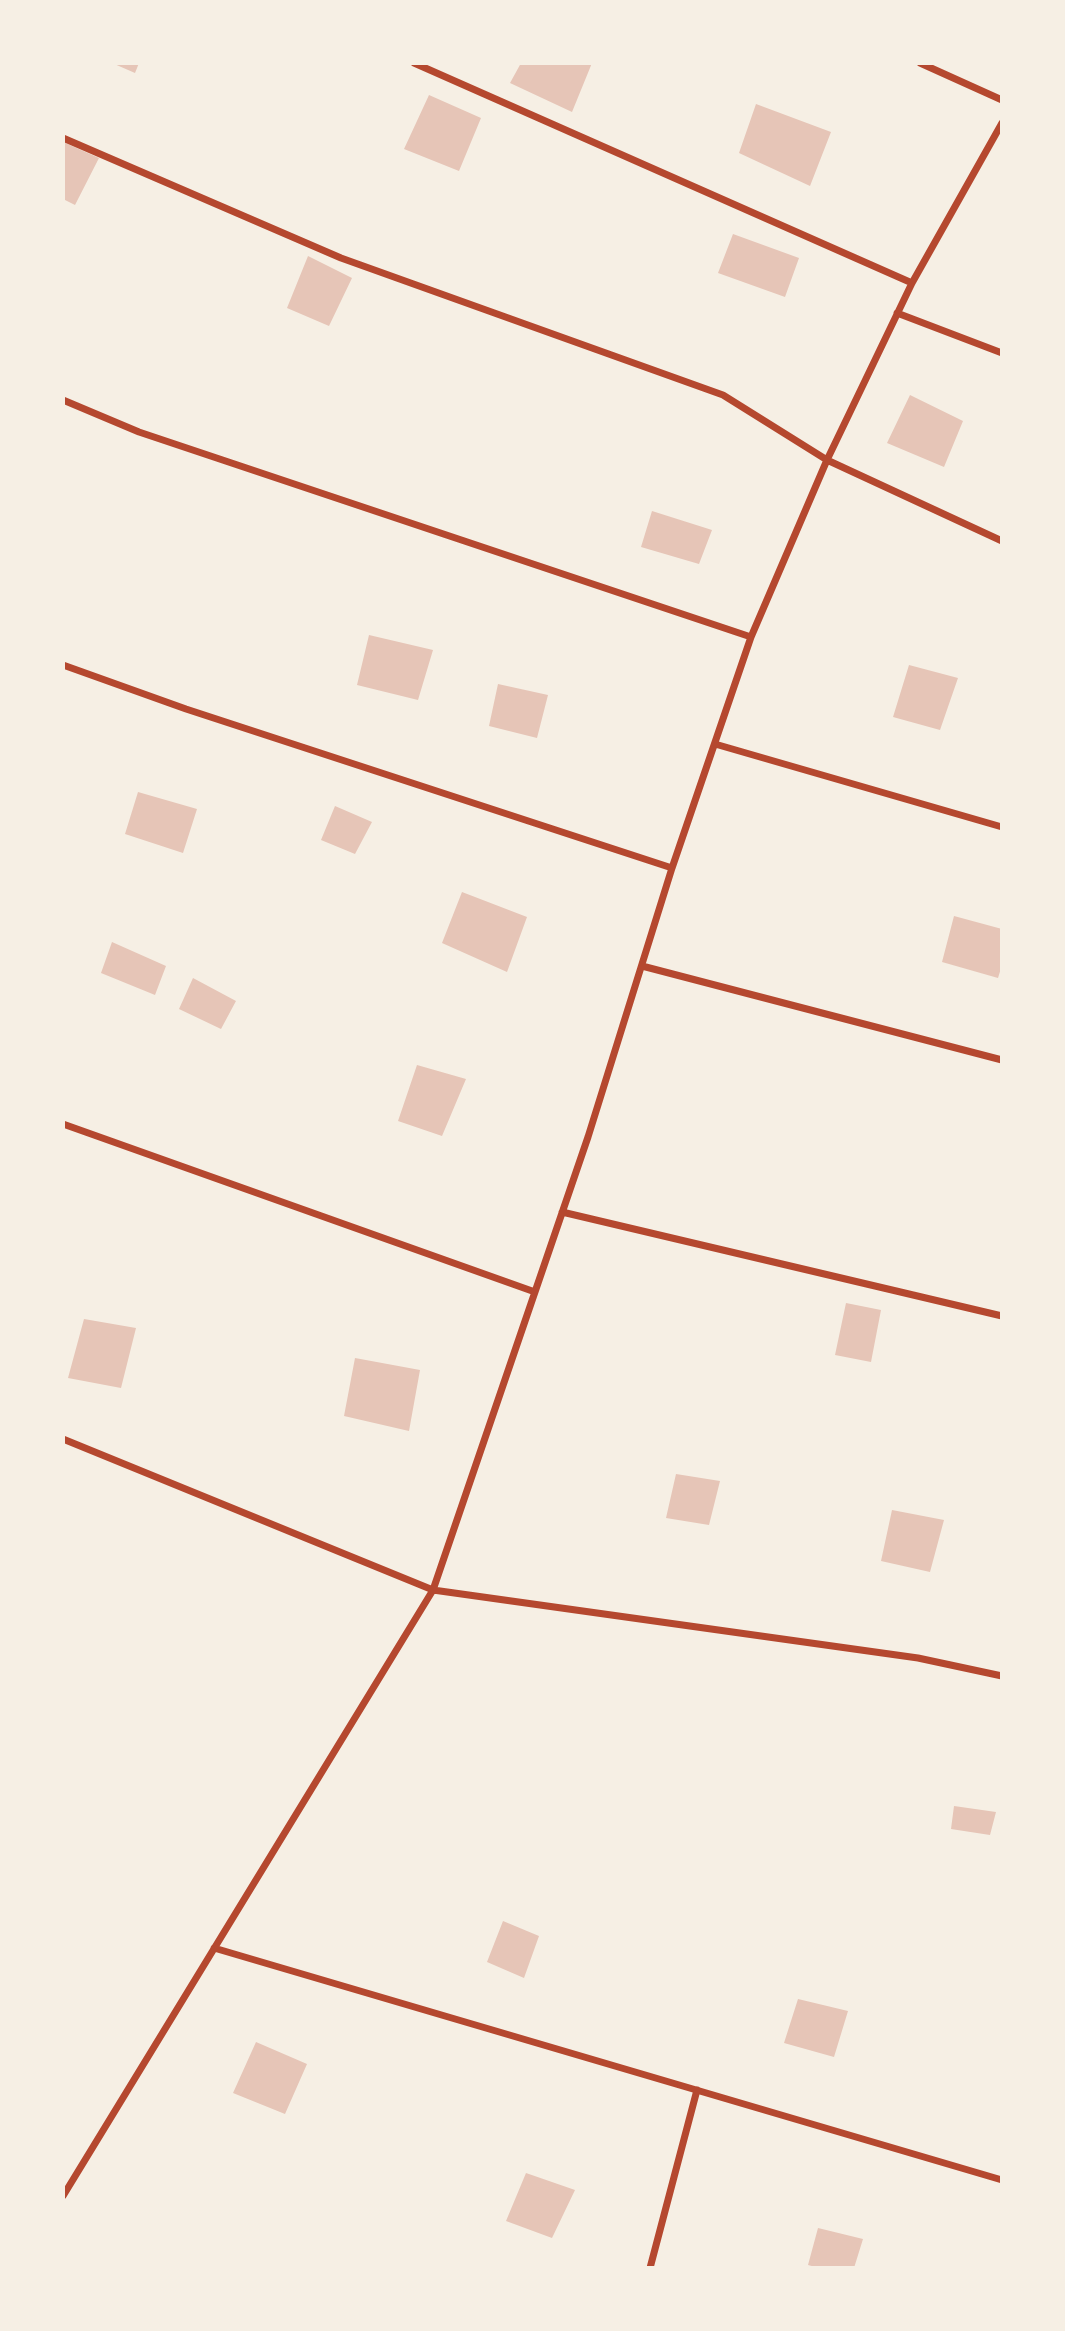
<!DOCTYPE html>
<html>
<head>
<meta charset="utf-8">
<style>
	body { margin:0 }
	#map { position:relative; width:1065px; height:2331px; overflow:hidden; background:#f6efe4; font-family:"Noto Sans",sans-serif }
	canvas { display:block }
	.frame { position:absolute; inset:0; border:65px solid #f6efe4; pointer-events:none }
</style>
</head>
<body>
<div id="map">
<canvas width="1065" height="2331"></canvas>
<div class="frame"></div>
</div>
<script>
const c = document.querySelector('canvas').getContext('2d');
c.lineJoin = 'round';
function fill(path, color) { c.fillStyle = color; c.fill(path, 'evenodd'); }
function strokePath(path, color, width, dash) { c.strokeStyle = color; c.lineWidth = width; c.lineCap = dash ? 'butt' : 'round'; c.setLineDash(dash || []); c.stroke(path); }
fill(new Path2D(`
	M112,63H139L135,73Z
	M521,63H592L572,112L510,83Z
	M429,95L481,118L459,171L404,149Z
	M756,104L831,132L810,186L739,153Z
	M63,142L99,158L75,205L63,199Z
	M733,234L799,258L785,297L718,273Z
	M308,256L352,278L329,326L287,308Z
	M910,395L963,421L944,467L887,443Z
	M652,511L712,530L699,564L641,547Z
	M369,635L433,650L418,700L357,685Z
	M909,665L958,678L940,730L893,717Z
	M498,684L548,695L537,738L489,726Z
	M138,792L197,809L183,853L125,834Z
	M335,806L372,822L355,854L321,840Z
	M462,892L527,917L507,972L442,943Z
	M954,916L1002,929V965L998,978L942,962Z
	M112,942L166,966L155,995L101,973Z
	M193,978L236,1001L221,1029L179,1009Z
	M417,1065L466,1079L442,1136L398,1121Z
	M846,1303L881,1310L871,1362L835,1355Z
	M84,1319L136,1328L121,1388L68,1378Z
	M355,1358L420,1370L409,1431L344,1416Z
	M676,1474L720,1481L709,1525L666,1518Z
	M892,1510L944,1520L930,1572L881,1561Z
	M954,1806L996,1812L990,1835L951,1829Z
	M503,1921L539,1936L524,1978L487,1962Z
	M798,1999L848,2011L834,2057L784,2043Z
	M256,2042L307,2064L285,2114L233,2093Z
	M526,2173L575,2190L552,2238L506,2221Z
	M818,2228L863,2239L854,2268H819L808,2265Z`), '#e6c5b7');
strokePath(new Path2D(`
	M414,63L912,283
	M920,63L1002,100
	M63,138L341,258L723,395L827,460L1002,541
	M897,313L1002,353
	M63,400L139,432L751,637
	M63,665L186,709L672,868
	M715,744L1002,827
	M642,966L1002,1060
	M63,1124L535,1292
	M562,1212L1002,1316
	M63,1439L433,1590L918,1658L1002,1676
	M214,1948L1002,2180
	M63,2196L433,1590L588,1137L672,868L751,637L827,460L912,283L1002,123
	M650,2268L697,2090`), '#b5482f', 7);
</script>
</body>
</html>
